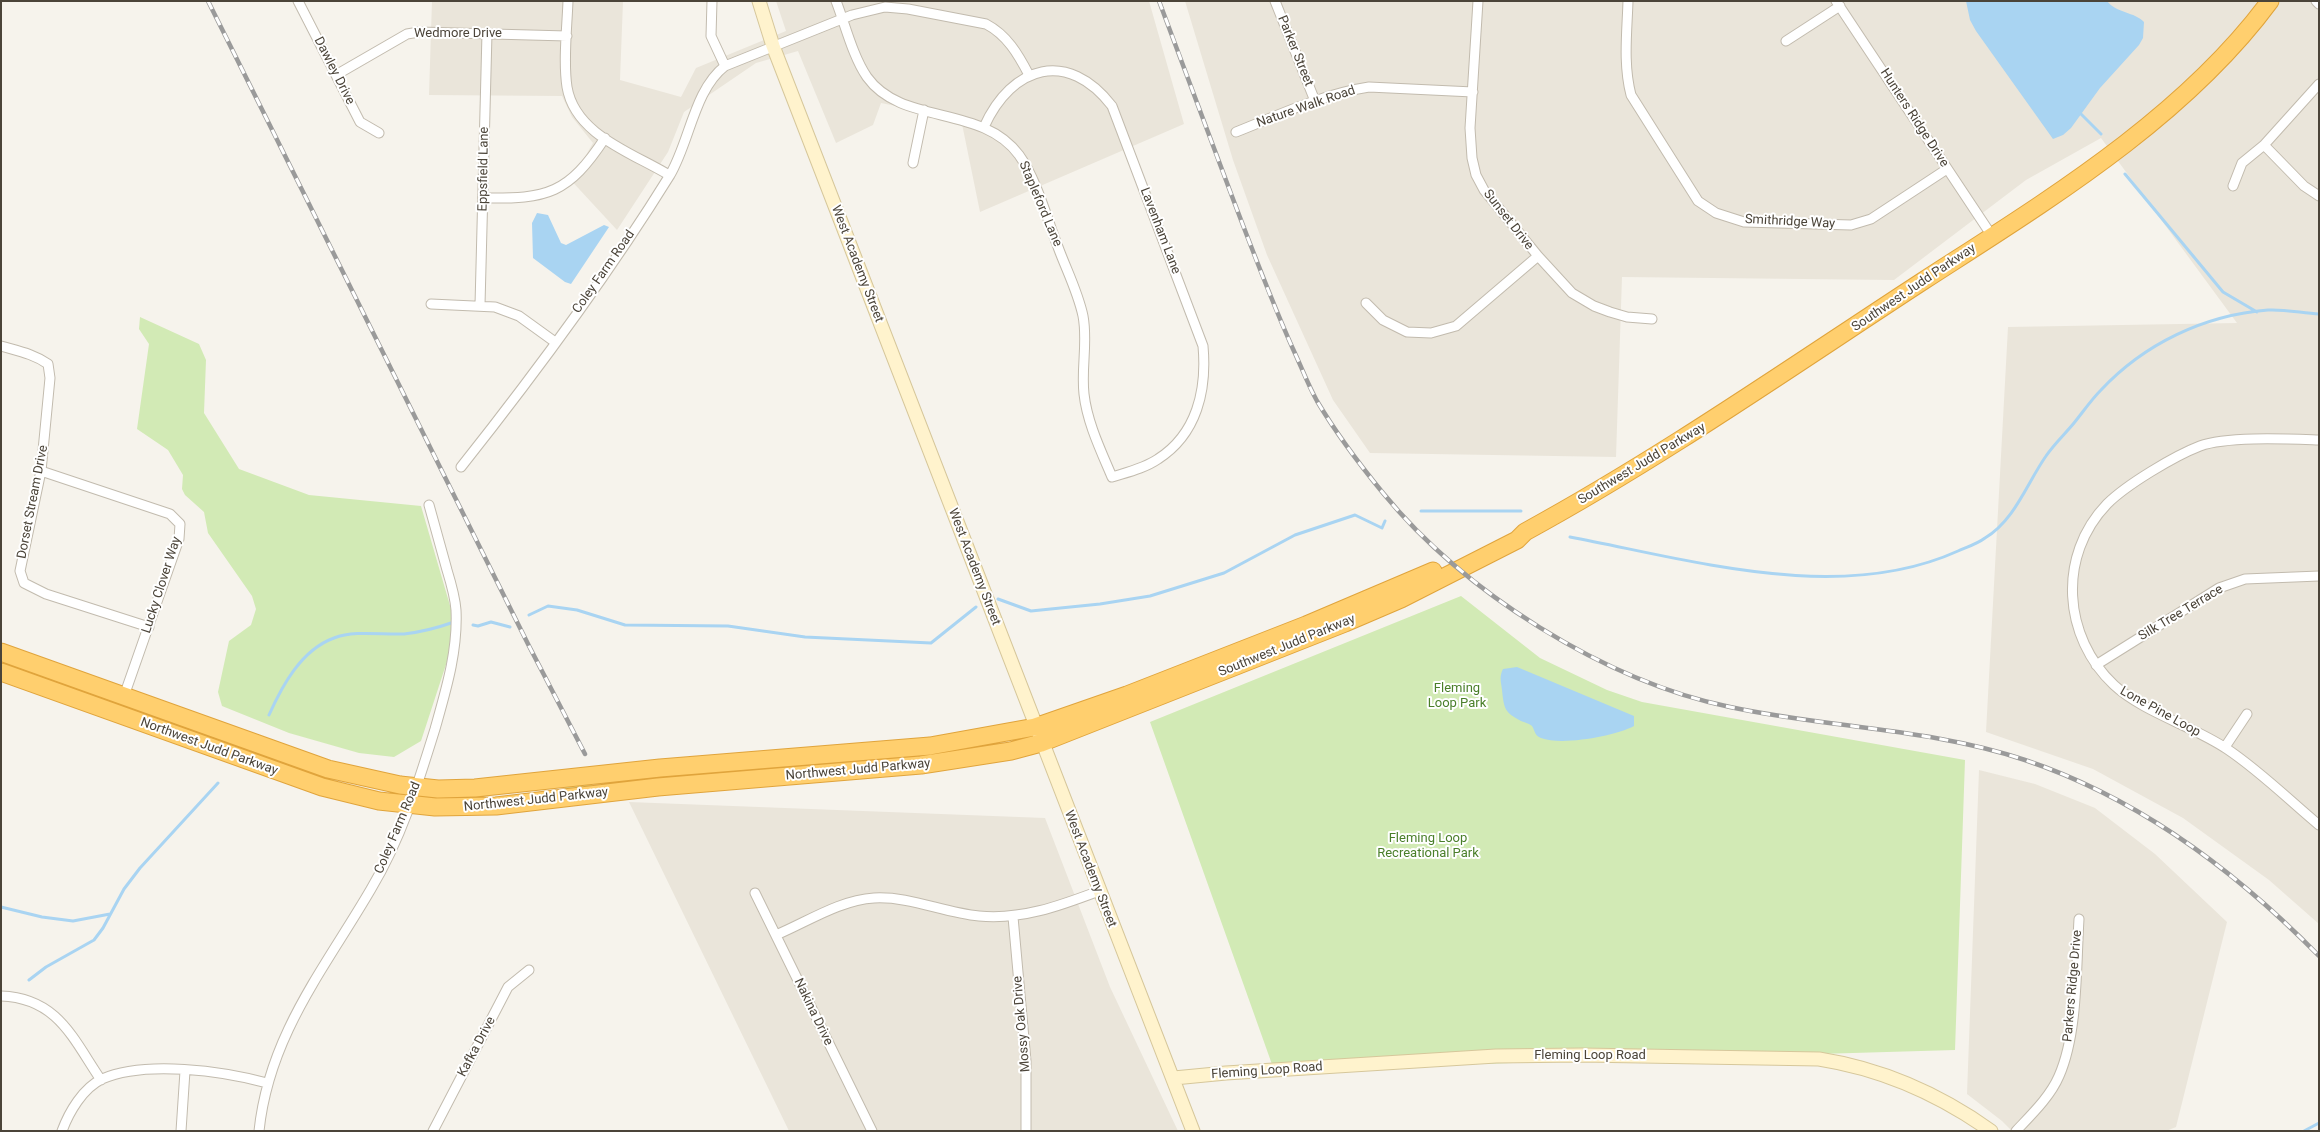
<!DOCTYPE html>
<html>
<head>
<meta charset="utf-8">
<style>
	body { margin:0 }
	#map { position:relative; width:2320px; height:1132px; overflow:hidden; background:#f6f3ec; font-family:Roboto,sans-serif }
	canvas { display:block }
	.frame { position:absolute; inset:0; border:2px solid #4b4439; pointer-events:none }
</style>
</head>
<body>
<div id="map">
<canvas width="2320" height="1132"></canvas>
<div class="frame"></div>
</div>
<script>
const c = document.querySelector('canvas').getContext('2d');
c.lineJoin = 'round';
function fill(path, color) { c.fillStyle = color; c.fill(path, 'evenodd'); }
function strokePath(path, color, width, dash) { c.strokeStyle = color; c.lineWidth = width; c.lineCap = dash ? 'butt' : 'round'; c.setLineDash(dash || []); c.stroke(path); }
function write(font, color, halo, rows, align = 'center') {
  c.font = font + ' Roboto,sans-serif'; c.lineWidth = 4; c.setLineDash([]); c.textBaseline = 'middle'; c.strokeStyle = halo; c.fillStyle = color; for (const [text, x, y, turn = 0] of rows) {
    c.save(); c.translate(x, y); c.rotate((+turn || 0) * Math.PI / 180); c.textAlign = isNaN(turn) ? turn : align; if (halo) c.strokeText(text, 0, 0); c.fillText(text, 0, 0); c.restore();
  }
}
fill(new Path2D(`
	M432,1H623L620,80L681,97L696,68L786,31L776,1H1149L1184,124L980,212L961,119L881,103L873,125L836,143L798,51L756,63L684,112L668,152L617,230L567,176L582,162L593,143L572,117L562,96L429,95Z
	M1185,1H2319V924L2269,880L2183,818L2093,769L1986,732L2008,327L2237,323L2101,138L2026,180L1894,280L1622,277L1616,457L1370,453L1333,400L1267,255L1233,160Z
	M1979,770L2035,784L2095,808L2155,854L2227,922L2176,1127L2166,1131H2012L2002,1121L1967,1094Z
	M629,802L1045,818L1110,987L1178,1131H789Z`), '#eae5da');
fill(new Path2D(`
	M140,317L199,344L206,360L204,413L239,469L309,495L421,506L451,609L454,640L421,741L394,757L359,753L289,733L222,706L218,692L229,641L251,625L256,609L252,596L208,533L204,512L185,495L182,489L183,475L168,450L137,429L149,344L139,329Z
	M1461,596L1540,658L1607,690L1642,702L1965,760L1955,1050L1274,1070L1150,722Z
	M45,677L78,686L261,752L259,756L44,681Z
	M872,757V761L608,785V783L609,780Z
	M588,782L592,783V787L566,792L565,787Z`), '#d2eab5');
fill(new Path2D(`
	M1966,1H2107C2116,13 2135,12 2144,22L2143,38L2139,45L2100,88L2071,128L2063,135L2053,139L1976,31L1970,20Z
	M537,213L548,215L561,243L566,245L604,225L609,227L571,284L565,282L533,258L532,223Z
	M1517,667L1634,716V726C1615,736 1562,746 1541,738C1535,736 1535,731 1532,726C1530,724 1524,722 1521,721C1504,712 1504,708 1502,690C1501,681 1499,677 1503,669Z`), '#a9d4f2');
strokePath(new Path2D(`
	M2080,113L2101,134
	M2125,174L2223,292L2257,312
	M1421,511H1521
	M1570,537C1692,560 1839,605 1958,551C1967,547 1977,544 1985,538C2015,520 2027,483 2046,456C2054,444 2065,434 2074,423C2083,412 2091,400 2101,390C2144,344 2204,315 2268,310C2284,309 2302,313 2319,314
	M998,599L1031,611L1100,604L1150,596L1224,573L1295,535L1355,515L1382,528L1385,521
	M529,615L548,606L577,610L625,625L728,626L805,637L931,643L976,607
	M473,625L478,626L491,622L510,627
	M269,715C282,686 301,650 334,638C355,630 382,635 404,634C422,632 437,628 454,622
	M1,907L42,917L73,921L110,914
	M29,980L46,967L94,940L103,928L124,889L140,868L218,783
	M2304,1131L2319,1123`), '#a9d4f2', 3);
const street = new Path2D(`
	M298,1L360,122L379,133
	M568,1C567,28 563,61 567,87C575,135 633,153 669,175
	M712,1L711,36L725,66
	M836,1C845,24 853,57 867,77C902,126 982,104 1019,155C1037,180 1047,219 1058,247C1066,269 1078,292 1083,316C1088,342 1081,368 1084,394C1087,422 1101,451 1112,477C1128,472 1145,468 1158,459C1197,434 1207,390 1203,346L1112,106C1068,49 1012,65 984,127
	M1275,1L1315,101
	M1478,1L1470,128L1472,158L1476,175L1484,190L1538,256L1572,293L1594,306L1610,312L1627,317L1652,319
	M1628,1C1627,33 1623,64 1631,95L1698,201L1716,213L1744,222L1851,225L1871,219L1947,169
	M1836,1L1992,236
	M2316,1L2319,4
	M1786,41L1840,6
	M336,75L407,34L419,32L567,36
	M1236,132C1279,115 1323,94 1369,87L1473,92
	M2264,145L2304,186L2319,196
	M913,163L924,110
	M2233,186L2242,163L2264,145L2319,84
	M483,198C548,199 568,194 605,138
	M1366,303L1383,320L1407,332L1431,333L1456,326L1538,256
	M431,304L495,307L519,316L555,342
	M480,305L487,33
	M1,346C18,351 34,354 48,364L50,378L41,471L20,571L24,583L46,594L149,627
	M2319,440C2289,439 2227,436 2200,446C2174,456 2126,485 2107,504C2057,556 2063,637 2114,685C2143,712 2193,726 2227,749C2260,771 2289,800 2319,825
	M461,467C534,375 608,275 670,175C690,141 694,90 725,66L852,15L885,7L908,9L986,24C1007,35 1018,54 1029,75
	M41,471L170,514L180,524L179,539L124,696
	M2096,665L2219,588L2245,579L2319,576
	M2225,747L2247,714
	M755,893L872,1131
	M1013,917L1026,1061V1131
	M776,935C807,922 840,900 874,898C910,896 944,913 979,916C1022,920 1059,906 1099,891
	M1,996C58,998 73,1039 101,1080
	M62,1131C69,1112 83,1088 102,1079C145,1060 223,1071 267,1083
	M181,1131L185,1071
	M259,1131C269,1035 325,968 371,889C401,839 418,784 435,729C446,690 458,651 456,610C455,597 451,583 447,570C441,549 435,527 429,505
	M433,1131L508,987L529,970
	M2016,1131C2031,1115 2050,1097 2059,1076C2078,1033 2076,967 2079,919`);
const secondary = new Path2D(`
	M759,1L773,46L1193,1131
	M1174,1078L1226,1073L1496,1056L1582,1055L1819,1059C1883,1069 1939,1094 1991,1131`);
const highway = new Path2D(`
	M1,652L328,769L400,785L438,789L475,788L660,768L930,746L1035,727L1127,695L1306,625L1433,571
	M1,672L322,787L379,801L435,807L496,806L658,787L921,765L1011,751L1041,743L1345,623L1401,599L1517,540L1525,532C1664,456 1791,367 1923,281C2045,202 2183,119 2270,1`);
strokePath(street, '#c2bbae', 11);
strokePath(secondary, '#d6c79b', 15);
strokePath(highway, '#e0a43c', 19);
strokePath(street, '#fff', 9);
strokePath(secondary, '#fff3cd', 13);
strokePath(highway, '#ffcf6e', 17);
const rail = new Path2D(`
	M208,1L529,646L585,754
	M1159,1C1184,67 1208,133 1233,199C1252,249 1271,300 1293,349C1301,366 1308,385 1317,401C1336,433 1360,465 1383,493C1464,592 1604,681 1730,707C1828,728 1929,728 2025,760C2138,798 2236,871 2319,956`);
strokePath(rail, '#9a9a9a', 4.5);
strokePath(rail, '#fff', 3, [9]);
write('13px', '#4b4439', '#fff', [
	["Wedmore Drive",458,34],
	["Parker Street",1295,51,68],
	["Dawley Drive",334,71,63],
	["Nature Walk Road",1306,107,-19],
	["Hunters Ridge Drive",1914,118,57],
	["Eppsfield Lane",484,169,-89],
	["Stapleford Lane",1040,204,67],
	["Sunset Drive",1508,220,52],
	["Smithridge Way",1790,222,3],
	["Lavenham Lane",1160,231,69],
	["West Academy Street",857,264,69],
	["Coley Farm Road",604,272,-55],
	["Southwest Judd Parkway",1914,288,-34],
	["Southwest Judd Parkway",1642,464,-31],
	["Dorset Stream Drive",33,502,-79],
	["West Academy Street",974,567,69],
	["Lucky Clover Way",162,585,-72],
	["Silk Tree Terrace",2181,613,-31],
	["Southwest Judd Parkway",1287,646,-22],
	["Lone Pine Loop",2160,712,29],
	["Northwest Judd Parkway",209,747,20],
	["Northwest Judd Parkway",858,770,-5],
	["Northwest Judd Parkway",536,800,-6],
	["Coley Farm Road",398,828,-67],
	["West Academy Street",1090,869,69],
	["Parkers Ridge Drive",2073,986,-85],
	["Nakina Drive",813,1012,64],
	["Mossy Oak Drive",1022,1024,-95],
	["Kafka Drive",477,1047,-62],
	["Fleming Loop Road",1590,1056],
	["Fleming Loop Road",1267,1071,-4]
]);
write('13px', '#4a7f2a', '#fff', [
	["Fleming",1457,689],
	["Loop Park",1457,704],
	["Fleming Loop",1428,839],
	["Recreational Park",1428,854]
]);
</script>
</body>
</html>
